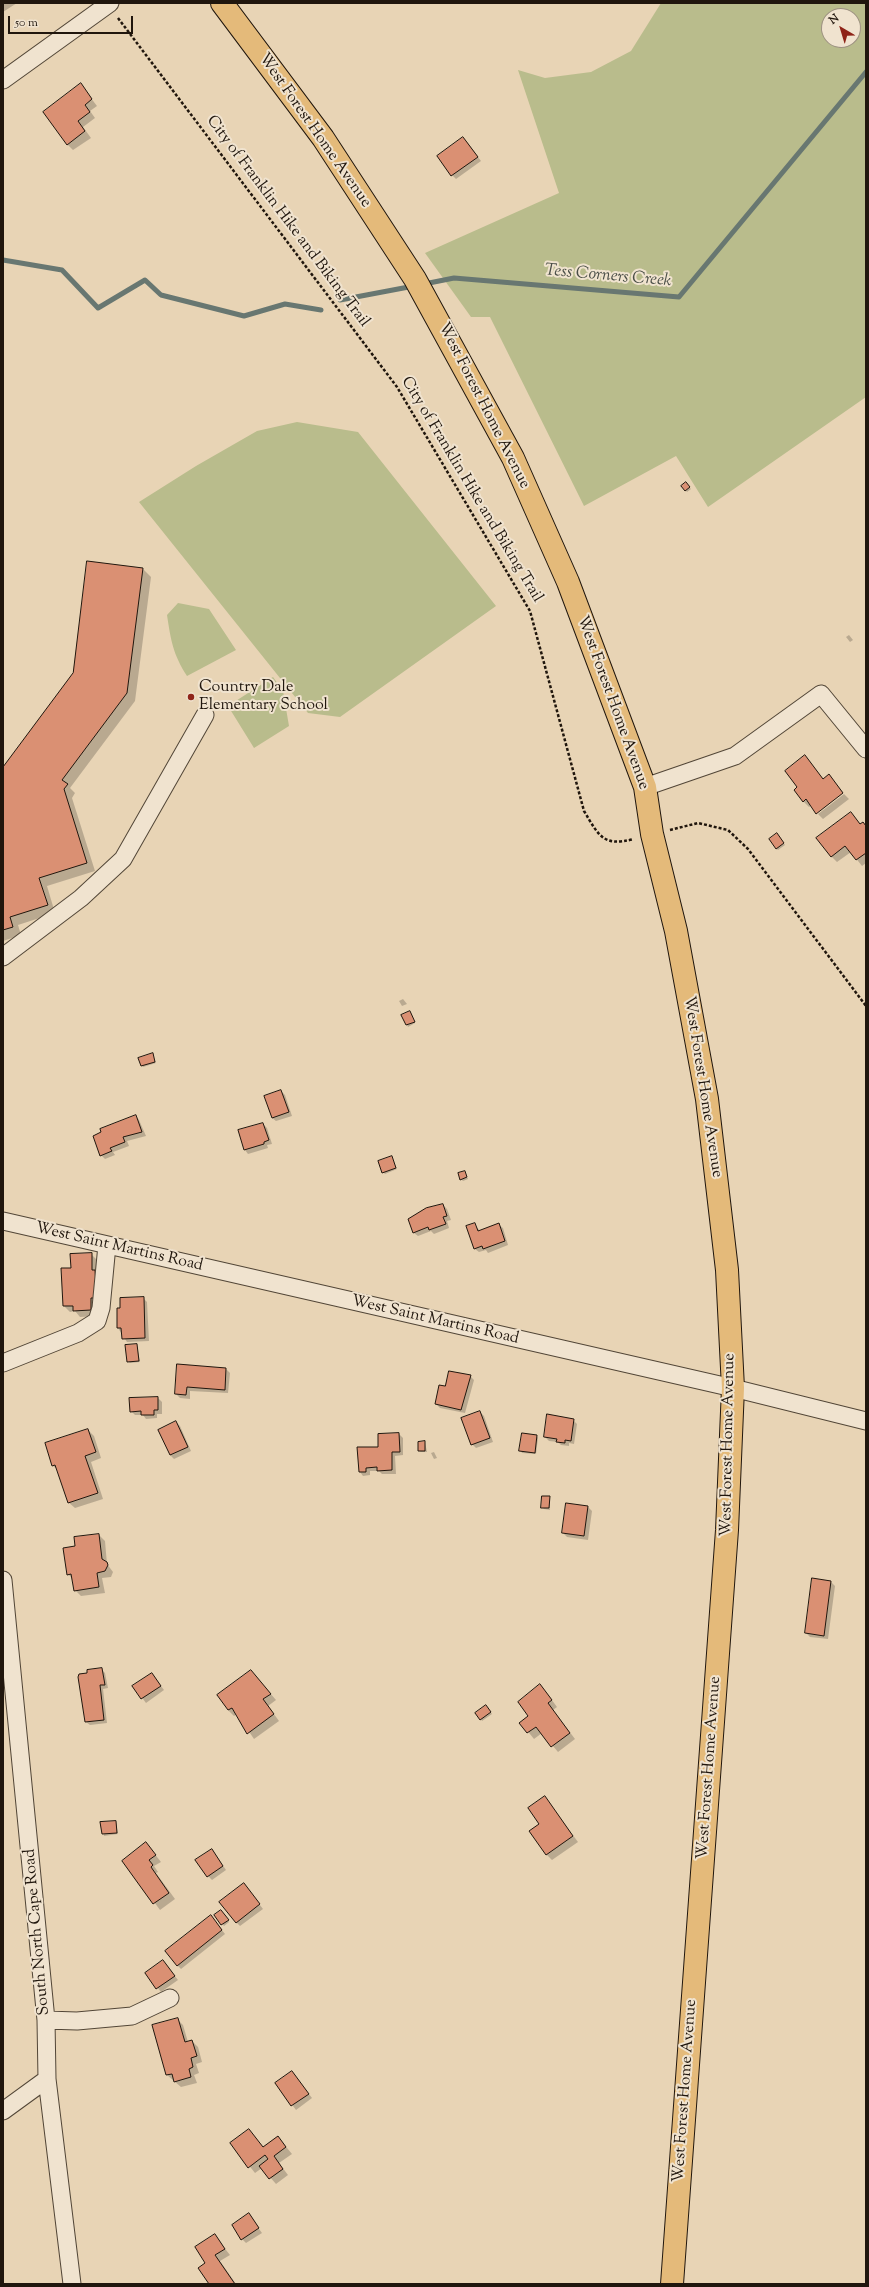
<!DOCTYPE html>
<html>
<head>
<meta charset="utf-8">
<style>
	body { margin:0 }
	#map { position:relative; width:869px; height:2287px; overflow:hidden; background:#e8d4b5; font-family:"Sorts Mill Goudy",serif }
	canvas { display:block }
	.frame { position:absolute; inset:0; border:4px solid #20160d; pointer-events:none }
	.north { position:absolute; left:821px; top:8px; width:40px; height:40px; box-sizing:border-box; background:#f0e3cf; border:1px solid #9d9181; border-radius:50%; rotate:322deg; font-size:11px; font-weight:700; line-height:16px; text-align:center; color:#20160d }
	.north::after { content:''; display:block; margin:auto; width:14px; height:18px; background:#8f2418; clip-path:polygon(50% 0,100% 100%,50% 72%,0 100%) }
	.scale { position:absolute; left:8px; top:16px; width:125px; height:18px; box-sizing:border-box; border:2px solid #20160d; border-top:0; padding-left:5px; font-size:12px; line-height:14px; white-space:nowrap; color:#20160d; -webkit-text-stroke:3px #f0e3cf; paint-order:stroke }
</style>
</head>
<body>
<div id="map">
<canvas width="869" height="2287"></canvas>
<div class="frame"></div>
<div class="north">N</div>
<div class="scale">50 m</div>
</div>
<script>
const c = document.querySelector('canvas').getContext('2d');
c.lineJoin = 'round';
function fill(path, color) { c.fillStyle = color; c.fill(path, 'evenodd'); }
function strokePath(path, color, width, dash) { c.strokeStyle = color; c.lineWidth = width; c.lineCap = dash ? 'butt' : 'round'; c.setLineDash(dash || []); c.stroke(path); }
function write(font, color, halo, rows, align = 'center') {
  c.font = font + ' "Sorts Mill Goudy",serif'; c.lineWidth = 4; c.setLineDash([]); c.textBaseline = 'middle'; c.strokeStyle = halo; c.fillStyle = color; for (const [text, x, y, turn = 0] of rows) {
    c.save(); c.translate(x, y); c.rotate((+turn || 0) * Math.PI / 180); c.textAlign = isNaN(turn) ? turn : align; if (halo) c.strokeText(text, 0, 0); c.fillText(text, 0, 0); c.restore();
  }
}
fill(new Path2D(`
	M661,3H866V397L708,507L676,456L584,506L490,317H471L425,253L559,193L518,70L545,78L591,72L631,51ZM829,16H853V40H829Z
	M297,422L358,432L496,606L340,717L308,713L139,502L196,466L257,431Z
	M178,603L209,609L236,650L187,676C173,654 171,641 167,615Z
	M273,677L283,691L289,726L254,748L228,706Z`), '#b9bc8c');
fill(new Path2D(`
	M3,3H17L3,12Z
	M81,85L97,106L90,111L95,118L83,127L91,138L73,150L67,144Z
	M467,142L481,161L456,179L452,175Z
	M686,484L691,489L687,492L683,487Z
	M143,569L151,577L135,701L70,788L75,793L72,798L95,871L47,886L55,913L18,925L21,935L3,941V769L74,673Z
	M849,635L853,640L850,642L846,637Z
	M805,757L824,780L829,776L843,792L817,812L812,805L809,807L803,801L799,787Z
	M844,794L849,799L823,819L818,814Z
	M851,813L861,825L866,826V863L862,866L851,852L837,862L831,856Z
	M779,836L785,845L778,850L776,848Z
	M403,999L407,1004L402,1006L399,1001Z
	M411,1014L415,1023L408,1027L402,1015Z
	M152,1054L156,1063L143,1067L142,1065Z
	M281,1091L285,1095L292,1116L276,1121L272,1118Z
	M136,1116L139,1120L146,1136L127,1141L129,1146L113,1152L115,1155L105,1159L101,1155Z
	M263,1124L267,1128L272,1144L267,1145L268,1148L248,1154L245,1150Z
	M392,1158L397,1169L385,1174L383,1172Z
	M465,1172L468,1179L463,1181L461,1179Z
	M443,1205L447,1209L451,1220L447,1221L449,1228L434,1234L431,1231L418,1236L414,1233Z
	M475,1225L480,1231L499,1225L503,1228L508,1245L488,1253L486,1250L479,1252L475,1249Z
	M91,1254L97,1260V1316L80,1317L75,1311L70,1312L64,1306L72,1269Z
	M143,1298L147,1302L149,1341L127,1342L118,1328Z
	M137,1345L140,1362L130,1363L128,1361Z
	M178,1365L226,1369L230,1373L228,1393L190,1391V1399L180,1398L176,1394Z
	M470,1376L474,1380L465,1413L440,1408L436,1404L446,1387Z
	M158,1398L162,1402V1414H157V1418L146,1419L143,1415H135L131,1411Z
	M480,1412L484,1416L493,1442L476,1448L472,1444Z
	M573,1420L577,1424L574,1444L569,1443V1446L561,1445L558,1442L549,1441L545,1437Z
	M176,1422L180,1426L191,1451L174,1459L170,1455L159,1430Z
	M88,1430L94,1436L101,1458L91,1462L103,1499L75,1508L68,1502L58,1470L53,1466Z
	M399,1434L403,1438V1455L395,1456L396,1474H382L379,1471H370V1475L363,1476L360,1472L379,1448Z
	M537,1436L538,1438L536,1454L522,1453L521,1451Z
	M425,1442L427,1452H421L419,1451Z
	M434,1452L437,1458L434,1459L431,1453Z
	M550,1497V1510L544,1509L542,1507Z
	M567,1504L588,1507L592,1511L588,1540L567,1537L563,1533Z
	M99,1535L105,1541L107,1564L113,1572L111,1577L102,1578L105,1593L81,1596L75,1590L73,1579L68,1574L77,1547Z
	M813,1579L831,1582L835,1586L828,1639L810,1637L806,1633Z
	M101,1669L105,1673L108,1688L103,1689L107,1723L90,1725L86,1722Z
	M152,1674L164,1690L146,1703L134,1687Z
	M257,1678L276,1700L268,1706L279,1721L254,1739L237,1714L234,1716L228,1710Z
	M546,1692L557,1707L553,1710L575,1739L558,1752L542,1733L534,1739L521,1723L530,1716Z
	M488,1708L492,1714L482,1721L481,1719Z
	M545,1798L578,1842L552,1860L546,1854L540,1824Z
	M116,1822L118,1834L104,1836L102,1823Z
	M146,1843L161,1862L154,1866L158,1872L156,1873L175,1899L160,1910L124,1861Z
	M215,1854L226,1870L212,1880L208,1876Z
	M247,1888L263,1909L240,1926L236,1922Z
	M223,1913L229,1922L224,1926L215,1915Z
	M214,1920L225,1934L181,1969L177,1965Z
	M163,1961L178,1980L161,1992L146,1973Z
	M177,2019L183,2025L188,2042L192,2041L198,2047L202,2062L196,2064L199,2073L194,2075L197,2083L181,2087L167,2075L153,2026Z
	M292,2072L312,2098L296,2110L276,2083Z
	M249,2130L264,2148L278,2137L292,2154L279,2163L288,2175L276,2184L262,2168L255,2173L231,2143Z
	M249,2215L262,2233L246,2243L242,2239Z
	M215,2236L230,2255L220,2261L236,2284H210L207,2264Z`), '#0003');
strokePath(new Path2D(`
	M3,260L62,270L98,308L145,280L161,295L244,316L285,304L321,310
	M424,284L454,278L679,297L866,72
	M340,300L414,286`), '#687771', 5);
const building = new Path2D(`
	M81,83L92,99L85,105L90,112L78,121L85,131L67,145L43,112Z
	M463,137L478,157L451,176L437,156Z
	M686,482L690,487L685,491L681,486Z
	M87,561L143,568L127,693L62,780L68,784L64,789L87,863L39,878L48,905L10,917L13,927L3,930V767L73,673Z
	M805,755L823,779L829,774L843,793L816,814L806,799L803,802L794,790L797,787L785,771Z
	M851,812L860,824L863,822L866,826V853L856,860L845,846L831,857L816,838Z
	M777,833L784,843L776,849L769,839Z
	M410,1011L415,1022L406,1025L401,1015Z
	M153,1053L155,1062L141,1066L138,1058Z
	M281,1090L289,1112L272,1118L264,1096Z
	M136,1115L142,1132L123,1137L125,1142L110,1148L112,1151L100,1156L93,1136L101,1132L100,1129Z
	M263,1123L269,1140L264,1142V1144L244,1150L238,1130Z
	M392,1156L396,1168L382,1173L378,1161Z
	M465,1171L467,1177L460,1180L458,1173Z
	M443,1204L447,1216L443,1217L446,1224L429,1230L428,1227L413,1233L408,1219L426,1208Z
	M475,1223L478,1231L499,1223L505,1241L483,1249L482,1246L474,1249L466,1226Z
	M92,1253V1270H95L97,1298H91V1310L73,1311V1306H63L61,1268H71L70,1254Z
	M144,1297L145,1338L122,1339L121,1328H117V1308H120V1298Z
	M137,1344L139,1361L127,1362L125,1345Z
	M177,1364L226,1368L225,1390L187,1387L186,1395L175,1394Z
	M449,1371L471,1375L461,1410L435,1404L439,1385L445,1386Z
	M158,1397V1410H154V1415H141V1411L130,1412L129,1398Z
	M480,1411L490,1438L471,1445L461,1418Z
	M547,1414L574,1419L571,1441L565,1440V1443L556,1442L557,1439L544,1437Z
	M176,1421L188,1447L170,1455L158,1430Z
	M88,1429L96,1452L85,1456L98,1493L68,1503L55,1465L52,1466L45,1443Z
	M399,1433L400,1452H392V1470L377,1471V1467L366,1468V1472H359L357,1447H378V1434Z
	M522,1433L537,1435L535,1453L519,1451Z
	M425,1441V1451H418V1442Z
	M542,1496H550L549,1508H541Z
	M566,1503L588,1506L584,1536L562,1533Z
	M99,1534L102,1559L107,1562L108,1565L105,1571L97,1573L99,1587L74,1591L71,1574L67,1575L63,1548L75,1546L74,1537Z
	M812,1578L831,1581L824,1636L805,1633Z
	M102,1668L105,1685H100L104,1720L85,1722L78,1677L79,1674L87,1673V1670Z
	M251,1670L271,1694L263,1699L274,1714L247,1734L232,1708L228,1710L217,1695Z
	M152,1673L161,1686L141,1699L132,1686Z
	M540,1684L552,1700L548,1703L570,1733L551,1747L536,1727L527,1733L519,1723L528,1716L518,1702Z
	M486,1705L491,1712L480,1720L475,1713Z
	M545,1796L573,1836L546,1855L529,1831L539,1824L528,1808Z
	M116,1821L117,1833L102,1834L100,1822Z
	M146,1842L156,1855L149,1860L153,1865L151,1867L169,1893L153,1904L122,1861Z
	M212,1849L223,1866L207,1877L195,1860Z
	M244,1883L260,1904L236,1923L219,1902Z
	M221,1910L229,1920L221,1925L214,1915Z
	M211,1915L222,1930L177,1966L165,1951Z
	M163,1960L175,1976L156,1989L145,1973Z
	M178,2018L185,2042L192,2040L197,2056L191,2058L193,2067L189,2069L191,2077L174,2082L172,2074L166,2075L152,2025Z
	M292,2071L309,2094L291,2106L275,2083Z
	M249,2129L263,2147L278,2136L286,2147L274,2156L283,2169L269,2179L259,2166L268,2159L265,2155L248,2168L230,2143Z
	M249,2213L259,2228L241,2240L232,2225Z
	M215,2234L225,2249L215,2255L235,2284H209L198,2268L205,2263L195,2247Z`);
fill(building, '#da9073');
strokePath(building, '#20160d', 1);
const minor = new Path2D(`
	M3,80L110,3
	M645,787L735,756L821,694L866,749
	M3,957L81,898L123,859L205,715
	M3,1221L733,1388L866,1421
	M3,1363L78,1333L97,1321L101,1308L107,1245
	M3,1580L46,2020L47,2079L72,2284
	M46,2020L77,2021L132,2016L170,1998
	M3,2111L47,2079`);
const major = new Path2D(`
	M222,3L323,138L415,279L513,458L568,582L645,787L652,834L676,931L707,1099L727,1270L733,1388L727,1530L672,2284`);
strokePath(minor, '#524637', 19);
strokePath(major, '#20160d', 24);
strokePath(new Path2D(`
	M118,18L397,387L530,611L584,811C599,836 603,847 634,839
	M670,830L698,823L728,830L748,849L866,1006`), '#20160d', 2.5, [3, 2]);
strokePath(minor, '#f0e3cf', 17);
strokePath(major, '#e4ba7a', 22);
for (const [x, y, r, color] of [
	[191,697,4,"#8f2418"]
]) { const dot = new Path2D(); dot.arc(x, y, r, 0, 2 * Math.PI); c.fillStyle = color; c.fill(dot); strokePath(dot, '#f0e3cf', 1.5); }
write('16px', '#20160d', '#f0e3cf', [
	["West Forest Home Avenue",314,131,55],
	["City of Franklin Hike and Biking Trail",287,222,53],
	["West Forest Home Avenue",483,406,63],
	["City of Franklin Hike and Biking Trail",471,490,59],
	["West Forest Home Avenue",612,703,70],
	["West Forest Home Avenue",702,1087,81],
	["West Saint Martins Road",119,1248,13],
	["West Saint Martins Road",435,1321,13],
	["West Forest Home Avenue",729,1445,-89],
	["West Forest Home Avenue",710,1768,-86],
	["South North Cape Road",38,1932,-95],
	["West Forest Home Avenue",686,2091,-86]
]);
write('16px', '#20160d', '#f0e3cf', [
	["Country Dale",199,688],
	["Elementary School",199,706]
], 'left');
write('italic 17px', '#4a4e47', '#f0e3cf', [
	["Tess Corners Creek",608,277,5]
]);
</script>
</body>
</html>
